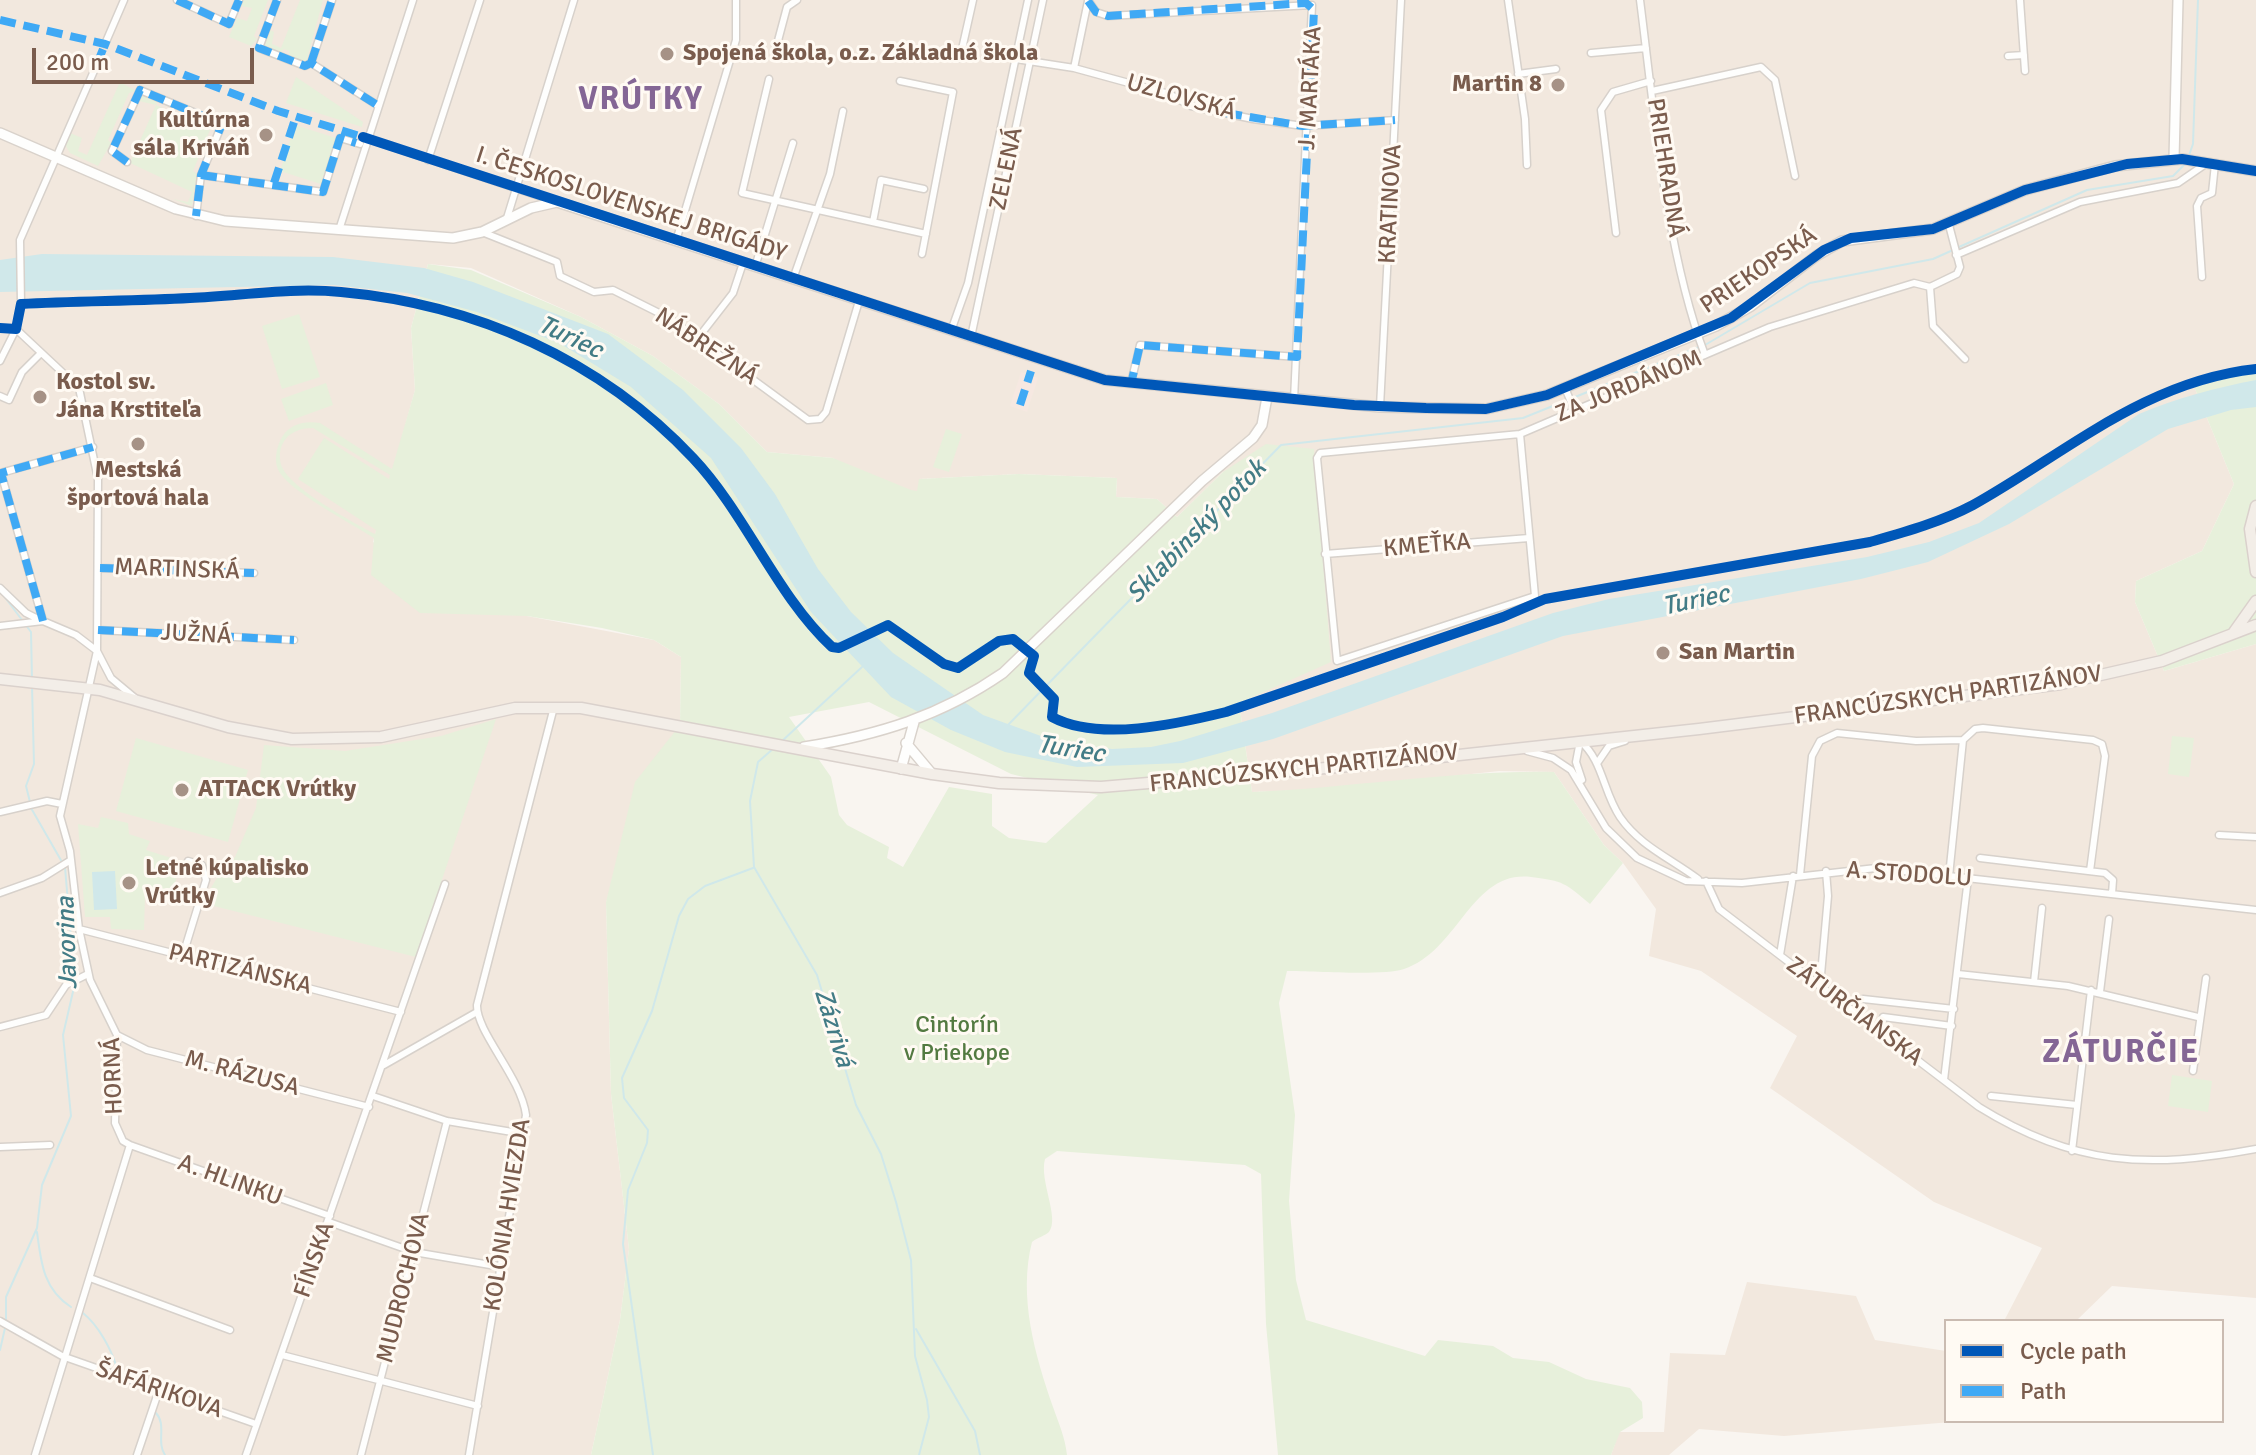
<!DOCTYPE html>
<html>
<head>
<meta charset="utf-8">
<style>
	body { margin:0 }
	#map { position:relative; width:2256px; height:1455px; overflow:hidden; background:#f9f5f0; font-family:Signika,sans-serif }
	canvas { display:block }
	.legend { position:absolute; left:1944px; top:1319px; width:280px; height:104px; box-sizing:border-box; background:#fffaf3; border:2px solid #cabbb1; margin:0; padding:10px 14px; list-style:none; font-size:24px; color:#7a5c4d }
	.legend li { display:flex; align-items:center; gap:16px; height:40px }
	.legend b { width:40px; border:2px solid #cabbb1 }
	.scale { position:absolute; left:32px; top:48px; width:222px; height:36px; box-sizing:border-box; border:4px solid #7a5c4d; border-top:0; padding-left:10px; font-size:24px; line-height:28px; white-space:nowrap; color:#7a5c4d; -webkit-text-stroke:6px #fffaf3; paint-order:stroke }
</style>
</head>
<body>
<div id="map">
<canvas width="2256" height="1455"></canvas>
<ul class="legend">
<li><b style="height:10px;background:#0057b8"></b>Cycle path</li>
<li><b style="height:10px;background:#3fa9f5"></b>Path</li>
</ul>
<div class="scale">200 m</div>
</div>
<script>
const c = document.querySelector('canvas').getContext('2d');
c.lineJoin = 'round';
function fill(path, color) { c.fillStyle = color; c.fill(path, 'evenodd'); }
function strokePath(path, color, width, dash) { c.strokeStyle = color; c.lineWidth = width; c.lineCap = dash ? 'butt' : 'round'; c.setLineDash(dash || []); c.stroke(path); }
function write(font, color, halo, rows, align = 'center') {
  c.font = font + ' Signika,sans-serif'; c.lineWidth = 6; c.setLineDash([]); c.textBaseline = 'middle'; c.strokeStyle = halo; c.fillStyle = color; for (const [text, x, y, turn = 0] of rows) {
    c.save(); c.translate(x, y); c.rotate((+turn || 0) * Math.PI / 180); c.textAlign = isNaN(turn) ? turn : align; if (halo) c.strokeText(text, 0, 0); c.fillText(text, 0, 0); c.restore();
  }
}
fill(new Path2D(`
	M0,0H2256V365L2193,384L2234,484L2202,551L2136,581L2135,602L2164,671L2256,644V1298L2112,1286L2076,1321H2004L2042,1248L1934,1202L1770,1088L1797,1036L1701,971L1649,956L1656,909L1623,863L1604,845L1554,772L1499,771L1334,789L1252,792L1239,703L1223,472L1177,517L1157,499L1116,497L1117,478L1019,474L919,479L1023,587L833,458L767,452L719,404L653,356L581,317L471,268L428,264L411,328L415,390L373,542L527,616L654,640L681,657L680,725L606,902L611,1094L629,1249L620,1320L591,1455H0Z
	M1747,1282L1856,1296L1875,1340L1946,1351V1421H1963L1784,1436L1699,1429L1669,1455H1611L1619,1432H1664L1670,1353L1725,1355Z`), '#f2e8de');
fill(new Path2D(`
	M1021,372L1038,378L1027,412L1010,406Z`), '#f6e8e1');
fill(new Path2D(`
	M244,0H268L254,36L257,39L251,46L229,37L237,18L247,21L252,8L241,6Z
	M300,0H323L306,63L290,58L289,51L284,49L280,53L264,47L270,30L274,32L272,44L281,48Z
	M296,77L363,122L362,127L286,103Z
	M120,82L136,91L129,93L108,140L111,143L98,166L70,153L66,146L70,133L82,138L78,151L87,155Z
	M144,93L158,100L156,105L210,130L193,171L197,174L192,206L173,199L188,202L192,192L130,163L156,105L139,101Z
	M295,125L339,139L324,185L280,171Z
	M428,264L471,270L581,317L653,356L719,404L767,452L833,458L911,490L917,491L919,479L1019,474L1117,478L1116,497L1157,499L1177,517L1223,472L1266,444L1314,449L1331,662L1239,703L1252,792C1353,788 1453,770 1554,772L1604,845L1623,863L1590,904C1565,883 1564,881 1531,877C1471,870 1459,951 1404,969C1385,976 1311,971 1287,971L1279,1003L1295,1115L1289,1201L1296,1280L1306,1320L1425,1356L1438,1340L1493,1346L1513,1358L1549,1362L1586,1379L1630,1388L1642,1402L1643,1418L1620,1432L1611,1455H1278L1266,1324L1261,1174L1245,1165L1057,1151L1045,1159C1039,1181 1060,1218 1049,1232C1045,1236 1038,1237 1032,1242C1018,1297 1035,1355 1053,1407C1059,1424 1065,1437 1067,1455H591L620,1320L629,1249L611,1094L606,902L635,782L680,725L681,657L654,640L602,628L527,616L420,613L371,575L374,538C352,524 293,493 280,473C273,463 276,448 282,437C291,423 305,421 320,423L392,469L415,390L411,328ZM313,428L390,475L389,479L324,438L298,479L376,530L375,534C354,523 294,490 283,469C279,462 279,452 282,445C288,432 300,428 313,428ZM869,702L1011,774L1098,795L1046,843L1009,838L992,826V794L949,787L903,867L887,858L889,847L847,825L839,815L831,777L789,717Z
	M299,314L320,377L282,389L262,326Z
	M2256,365V644L2164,671L2135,602L2136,581L2202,551L2234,484L2193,384Z
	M326,383L333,405L289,421L281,399Z
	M946,429L962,434L949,472L933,467Z
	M496,719L416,957L202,903L221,871L235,857L256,808L264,745L345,751L441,736Z
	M2172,736L2194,738L2189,777L2168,774Z
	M136,738L248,770L228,842L116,811Z
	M101,817L128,823L129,834L150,841L146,850L181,861L171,898L145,895L144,930L111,929L110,917H85L78,824L98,828Z
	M2172,1075L2212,1081L2208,1112L2168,1106Z`), '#e7f0db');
fill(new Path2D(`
	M42,254L333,257L424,268L473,282L608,334L683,390L741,448L775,494L818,569L851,612L893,653L983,715L1052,740L1112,749L1151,747L1180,741L1272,713L1553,613L1609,599L1867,557L1929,542L1979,523L2139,414C2177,398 2215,388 2256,380V407L2231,410L2168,429L2009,524L1928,562L1861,579L1563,636L1273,739L1183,763L1077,767L1005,752L951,730L891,697L811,612L711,458L631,387L559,343L477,312L407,293L333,285L0,292V260Z
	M115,871L117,909L94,910L92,872Z`), '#d0e8ea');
strokePath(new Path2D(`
	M2188,158L2193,144L2198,0
	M1959,247L2087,190L2173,176L2185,164
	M1705,345L1810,283L1933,259L1953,250
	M4,596L31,632L32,680
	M1007,726L1281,445L1523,418L1699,347
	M782,741L862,667
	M774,748L758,762L750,801L754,867L817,975L856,1105L881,1154L896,1202L911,1260L915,1356L927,1400L929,1417L919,1455
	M30,802L26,786L34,764L32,686
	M31,808L62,862
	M65,867L74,976
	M37,1232C41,1262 43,1289 71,1307
	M83,1313C99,1326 111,1349 117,1368
	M6,1322V1297L37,1228L42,1185L71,1116L63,1035L75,983
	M916,1329L975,1431L980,1455
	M0,1350L5,1328
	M156,1413C167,1425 156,1442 165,1455
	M653,1455L623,1244L628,1190L647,1143L648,1130L624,1098L622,1078L652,1011L679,916L688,899L705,886L753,868`), '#d0e8ea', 2);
const street = new Path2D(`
	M177,0L229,24L239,0
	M277,0L259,48L305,66L311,63L377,105
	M1088,0L1096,12L1108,16L1312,5L1294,400
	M1508,0L1525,119L1527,165
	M1640,0C1654,110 1666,252 1705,355
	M2020,0L2025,71
	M105,44L124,0
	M913,49L960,58L973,0
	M775,52L787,7L797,0
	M1591,53L1646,48
	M2008,56L2024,55
	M1016,59L1074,68L1169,94L1191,106L1253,119L1303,126L1395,120
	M311,63L332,0
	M1074,68L1088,1
	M1518,74L1556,69
	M769,79L742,193L926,234
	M900,81L953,92L922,254
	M1652,91L1761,67L1775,80L1795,176
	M363,137L557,202
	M428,160L480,0
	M127,162L112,151L140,90L222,124L201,175L196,216
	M201,175L323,192L340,138L360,144
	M507,218L574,0
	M873,222L881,180L924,189
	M339,230L413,0
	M482,232L557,262L560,276L594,292L613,290L669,318L808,420L820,419L826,412L859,301
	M1616,233L1601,110L1613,92L1651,81
	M676,241L736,40V0
	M1956,255L2080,202L2178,183L2207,163
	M755,267L793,143
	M2202,277L2197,206L2201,198L2212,193L2215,164
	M793,279L830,174L843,111
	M1930,287L1933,326L1965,359
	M1930,287L1957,274L1960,267L1949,225
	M0,328L16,329
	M16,329L79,388L98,479L97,651L60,816L70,851L79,929L90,980L117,1035L115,1123L123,1141L130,1145L35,1455
	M951,331L968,283L1028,0
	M971,337L1043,0
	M698,338L733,293L743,263
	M0,361L16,329L21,304L20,240L97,64
	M1131,383L1140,345L1297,357
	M1565,388L1574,409
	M0,396L9,400L22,372L41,353
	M1380,407L1401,0
	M1520,434L1535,596L1337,661L1317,458L1320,453L1520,434L1770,327L1914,283L1930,287
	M1325,554L1529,538
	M100,568L254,573
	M0,588L26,613L40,620
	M43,621L1,473L93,447
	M0,626L43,621L76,635L97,651L111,678L135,698
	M98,630L294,640
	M1527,751L1553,758L1571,770L1606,828L1637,858L1686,881L1742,883L1876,868L2256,910
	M1598,762L1609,746L1625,741
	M1582,780L1576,762L1580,741C1603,760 1603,792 1620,817C1640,846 1670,858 1698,879
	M0,812L47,801L62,804
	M2219,835L2256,837
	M1980,858L2105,873L2113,880L2112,894
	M1800,875L1812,756L1820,741L1837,733L1916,741L1963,740
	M1949,876L1963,740L1975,729L1983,728L2093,740L2102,744L2105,756L2090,871
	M1706,881L1719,909L1979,1107C2074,1166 2148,1169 2256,1149
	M0,893L42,878L71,860
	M79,929L401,1012
	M183,955L206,880L202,865L188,861
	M1780,955L1793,876
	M1958,974L2068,986L2198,1017
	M2034,982L2042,908
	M1820,986L1828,896L1826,871
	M2100,992L2109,919
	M1863,999L1954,1009
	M1883,1017L1952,1026
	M0,1027L46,1015L66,985L88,974
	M117,1035L147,1050L369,1107
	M384,1065L477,1012
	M2193,1071L2206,978
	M1944,1080L1968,878
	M373,1096L447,1121L524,1134
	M1991,1096L2077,1105
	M130,1145L330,1216
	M0,1147L50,1145
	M2072,1151L2091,990
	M329,1222L414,1252L502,1267
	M90,1278L230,1330
	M0,1321L62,1356L256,1424
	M282,1355L478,1406
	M137,1455L159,1390
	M246,1455L445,884
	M361,1455L447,1121
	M469,1455L526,1115C521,1077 476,1032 477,1005L554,707`);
const secondary = new Path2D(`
	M0,133L176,209L225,221L453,238L482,232L531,208L557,202L1105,380L1380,407L1486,409L1547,395L1716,326L1751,306L1816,256L1842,241L1933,229L2025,190L2115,166L2182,159L2256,171
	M2174,159L2178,0
	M906,743L932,774
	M804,747C878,735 941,716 1003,673L1202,481L1253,438L1262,425L1267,397
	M901,769L914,722`);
const primary = new Path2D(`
	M2256,506L2250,529L2256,572
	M2234,632L2256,601
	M0,679L100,690L228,727L292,739L381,737L515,708H581L932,774L999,783L1101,787L1385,763L1699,729L2061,684L2162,661L2256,625`);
strokePath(street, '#d7d1cb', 9);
strokePath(secondary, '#d9d2cb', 12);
strokePath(primary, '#dad1cc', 13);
strokePath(street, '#fefefd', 6);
strokePath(secondary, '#fefefd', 9);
strokePath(primary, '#f3eee8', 10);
strokePath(new Path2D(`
	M177,0L229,24L239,0
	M277,0L259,48L305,66L311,63L377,105
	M1088,1L1096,12L1108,16L1306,3L1314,10L1297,357L1140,345L1131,384
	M0,20L105,44L278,111L363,137
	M311,63L332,0
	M97,64L105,44
	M1226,113L1303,126L1395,120
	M127,162L112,151L140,90L222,124L201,175L196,216
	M201,175L323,192L340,138L356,143
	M274,183L296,116
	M1020,405L1031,371
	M100,568L254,573
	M43,621L1,473L93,447
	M98,630L294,640`), '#3fa9f5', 8, [16, 8]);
strokePath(new Path2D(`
	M363,137L1105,380L1354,405L1426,408L1486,409L1547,395L1731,318L1824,250L1851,238L1933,229L2025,190L2127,164L2182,159L2256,171
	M0,328L16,329L21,304C77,301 134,301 190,298C240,296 290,287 341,292C474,304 600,359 693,458C746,514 776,595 832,647L839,648L888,625L944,664L958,668L999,641L1013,639L1034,656L1029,673L1054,699L1052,717C1099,742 1177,724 1226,712L1503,617L1545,599L1870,542C1905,532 1941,522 1973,505C2066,453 2145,381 2256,369`), '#0057b8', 10);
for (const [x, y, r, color] of [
	[667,54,8,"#a69286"],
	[1558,85,8,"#a69286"],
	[266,135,8,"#a69286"],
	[40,397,8,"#a69286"],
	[138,444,8,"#a69286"],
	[1663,653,8,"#a69286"],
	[182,790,8,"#a69286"],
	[129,883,8,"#a69286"]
]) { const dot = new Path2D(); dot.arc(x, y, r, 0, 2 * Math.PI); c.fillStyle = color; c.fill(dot); strokePath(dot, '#fffaf3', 3); }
write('bold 24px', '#7a5c4d', '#fffaf3', [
	["Spojená škola, o.z. Základná škola",683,54],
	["Martin 8",1542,85,"right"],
	["Kultúrna",250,121,"right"],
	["sála Kriváň",250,149,"right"],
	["Kostol sv.",56,383],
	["Jána Krstiteľa",56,411],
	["Mestská",138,471,"center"],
	["športová hala",138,499,"center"],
	["San Martin",1679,653],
	["ATTACK Vrútky",198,790],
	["Letné kúpalisko",145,869],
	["Vrútky",145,897]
], 'left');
write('24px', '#7a5c4d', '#fffaf3', [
	["J. MARTÁKA",1311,88,-87],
	["UZLOVSKÁ",1181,98,16],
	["PRIEHRADNÁ",1665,168,81],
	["ZELENÁ",1007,169,-78],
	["KRATINOVA",1391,204,-87],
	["I. ČESKOSLOVENSKEJ BRIGÁDY",631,205,18],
	["PRIEKOPSKÁ",1759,271,-34],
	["NÁBREŽNÁ",706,347,34],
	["ZA JORDÁNOM",1629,387,-22],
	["KMEŤKA",1427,546,-5],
	["MARTINSKÁ",177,570,2],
	["JUŽNÁ",196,635,3],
	["FRANCÚZSKYCH PARTIZÁNOV",1948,696,-8],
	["FRANCÚZSKYCH PARTIZÁNOV",1304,769,-6],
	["A. STODOLU",1909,875,4],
	["PARTIZÁNSKA",240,970,14],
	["ZÁTURČIANSKA",1854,1012,37],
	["M. RÁZUSA",242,1074,15],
	["HORNÁ",114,1076,-92],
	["A. HLINKU",230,1181,20],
	["KOLÓNIA HVIEZDA",508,1215,-81],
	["FÍNSKA",315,1260,-71],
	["MUDROCHOVA",404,1288,-76],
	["ŠAFÁRIKOVA",159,1390,19]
]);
write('24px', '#537a41', '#fffaf3', [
	["Cintorín",957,1026],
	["v Priekope",957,1054]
]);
write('italic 26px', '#437c86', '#fffaf3', [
	["Turiec",570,338,25],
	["Sklabinský potok",1197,532,-46],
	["Turiec",1696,601,-12],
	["Turiec",1071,750,9],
	["Javorina",68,943,-92],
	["Zázrivá",833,1028,73]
]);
c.letterSpacing = '2px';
write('bold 32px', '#846695', '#fffaf3', [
	["VRÚTKY",641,101],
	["ZÁTURČIE",2121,1054]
]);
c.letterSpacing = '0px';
</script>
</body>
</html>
